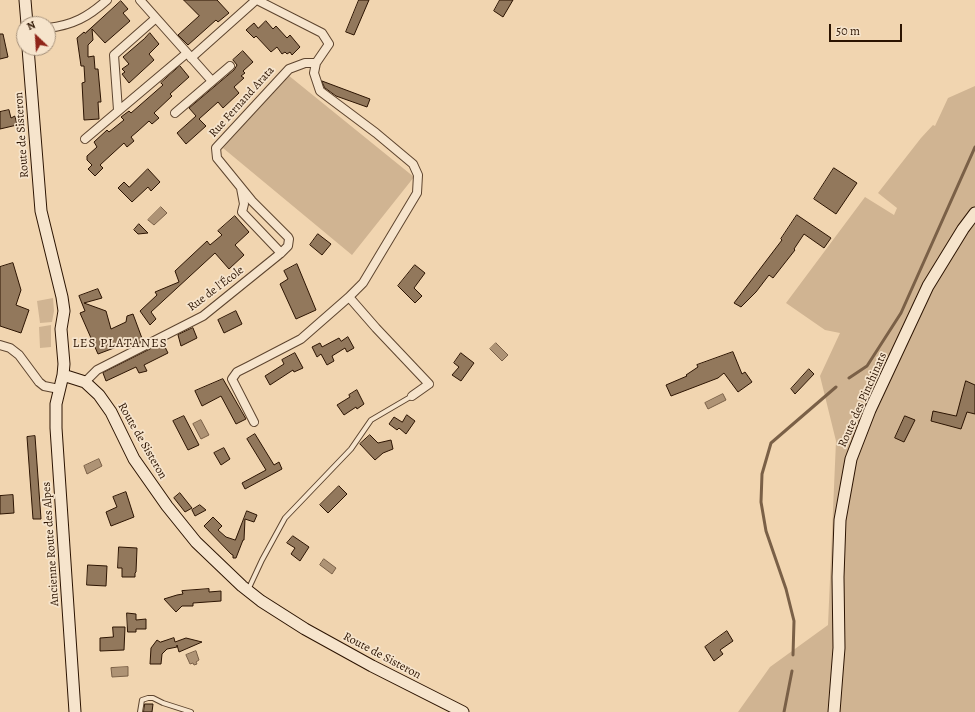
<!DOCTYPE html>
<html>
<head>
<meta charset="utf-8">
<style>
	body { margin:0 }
	#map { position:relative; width:975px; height:712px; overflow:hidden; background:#f1d5b0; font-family:Alegreya,serif }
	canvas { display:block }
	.north { position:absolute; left:16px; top:16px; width:40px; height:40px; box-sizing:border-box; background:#f6e4cc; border:1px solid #a5917b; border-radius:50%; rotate:335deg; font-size:11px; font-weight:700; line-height:16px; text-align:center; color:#2c1402 }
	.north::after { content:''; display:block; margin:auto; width:14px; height:18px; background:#8f2418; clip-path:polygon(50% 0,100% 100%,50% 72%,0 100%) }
	.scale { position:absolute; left:829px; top:24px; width:73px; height:18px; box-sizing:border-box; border:2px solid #2c1402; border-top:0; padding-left:5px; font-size:12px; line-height:14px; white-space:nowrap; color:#2c1402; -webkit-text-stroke:3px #f6e4cc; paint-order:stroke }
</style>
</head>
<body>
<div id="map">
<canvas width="975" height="712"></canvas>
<div class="north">N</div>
<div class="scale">50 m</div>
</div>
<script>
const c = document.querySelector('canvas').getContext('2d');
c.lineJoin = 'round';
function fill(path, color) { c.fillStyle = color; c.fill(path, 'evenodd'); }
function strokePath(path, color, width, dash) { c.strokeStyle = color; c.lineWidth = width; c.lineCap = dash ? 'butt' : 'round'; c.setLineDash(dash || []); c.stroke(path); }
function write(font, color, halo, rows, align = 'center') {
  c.font = font + ' Alegreya,serif'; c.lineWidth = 3.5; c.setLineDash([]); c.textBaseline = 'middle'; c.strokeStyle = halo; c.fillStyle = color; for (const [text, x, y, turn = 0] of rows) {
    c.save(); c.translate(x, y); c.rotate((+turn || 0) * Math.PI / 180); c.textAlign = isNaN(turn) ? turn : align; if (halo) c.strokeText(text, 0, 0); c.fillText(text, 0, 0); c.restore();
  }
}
fill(new Path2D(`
	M288,75L414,177L352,255L223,148Z
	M975,86V712H738L770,667L828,625L836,441L820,376L840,333L825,330L786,303L865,197L894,215L897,208L878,193L921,138L933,125L935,126L948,98Z
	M53,298L54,311L52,322L40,323L37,301Z
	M51,325V347L40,348L39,327Z`), '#d0b492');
const water = new Path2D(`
	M161,207L167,213L154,225L148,220Z
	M496,343L508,355L502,361L490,349Z
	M723,394L726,400L708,409L705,403Z
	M201,420L209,435L201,439L193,424Z
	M99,459L102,466L87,474L84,466Z
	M324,559L336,568L332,574L320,565Z
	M196,651L199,660L196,662L197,664L194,665L193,663L190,664L186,655Z
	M128,667V676L112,677L111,668Z`);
fill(water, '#ae9375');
strokePath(water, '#7a6047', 1);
strokePath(new Path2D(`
	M849,378L867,366L901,313L975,147
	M793,655L794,621L786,589L766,531L761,502L762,474L771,443L836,387
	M784,712L792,671`), '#7a6047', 3);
const building = new Path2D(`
	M184,0H217L229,13L218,22L216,20L188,45L178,35L199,16Z
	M359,0H369L354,35L346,32Z
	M500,0H513L503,17L494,11Z
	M121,1L128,9L123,13L130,21L105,43L92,29L93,40L88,45V57L94,56L95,69H98L101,102H98L99,119L84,120L82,83L85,82L84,66H81L77,38L84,32L85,33Z
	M266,21L273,29L276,26L287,38L290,35L300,47L292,55L290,52L287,54L285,52L282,54L277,47L271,52L256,36L254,38L246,30L254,23L258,28Z
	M150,33L159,44L149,54L154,60L129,83L122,74L125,72L122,69L129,64L123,57L144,39Z
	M0,34H3L8,57L0,59Z
	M243,51L253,62L243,71L245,73L241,76L244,78L234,87L239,93L223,108L218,102L199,119L206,126L186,144L177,133L196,116L189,108L234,70L237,65L233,60Z
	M180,66L189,77L170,94L172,96L154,113L159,118L152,124L149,121L138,131L131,137L134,141L127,147L124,143L100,165L103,168L95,176L88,169L92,165L87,160V156L97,147L94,142L107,130L109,132L124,120L121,117L129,111L131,113L163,85L161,83Z
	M322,81L370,99L367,107L336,96L325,88Z
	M9,110L11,118L15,116L17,125L0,129V112Z
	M834,168L857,183L836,214L814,199Z
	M148,169L160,182L151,191L148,187L132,202L118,188L124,182L129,187Z
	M797,215L831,238L824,248L804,234L794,249L795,250L773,278L769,275L756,292L741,307L734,303L782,240L781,239Z
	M235,216L249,232L235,245L244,255L229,269L215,253L151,312L156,319L150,325L140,311L157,295L155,292L179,282L175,271L207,241L210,245L222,235L218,231Z
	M139,224L148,233L138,234L134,230Z
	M318,234L331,244L322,255L310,245Z
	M13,263L21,290L16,305L29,310L21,333L0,326V267Z
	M297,264L316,310L296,319L280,284L288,279L284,271Z
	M415,265L425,273L414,288L422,296L415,303L398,286Z
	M98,289L102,298L84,303L106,311L111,329L126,322L127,316L133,314L143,341L132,346L130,342L98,354L80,313L85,311L79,296Z
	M236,311L242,324L224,333L218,320Z
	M193,328L197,338L181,346L178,335Z
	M348,337L354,348L347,352L345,348L332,356L334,361L327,365L321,354L317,357L312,347L320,343L322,347L339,338L341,341Z
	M163,343L168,353L144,365L147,371L139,373L136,367L106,381L103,373Z
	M733,352L742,374L745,372L752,382L738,392L724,373L718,378L671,396L666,385L687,376L686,375L698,367L697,365Z
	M295,353L303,368L294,372L293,370L270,385L265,376L284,364L282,360Z
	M461,353L474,363L461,381L452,375L459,367L454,363Z
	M809,369L814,374L795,394L791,389Z
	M223,379L246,419L236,424L221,396L202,406L195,391Z
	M966,381L975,385V414L967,412L961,429L931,421L933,411L956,416Z
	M357,390L364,404L357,409L356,407L344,415L337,405L350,397L349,395Z
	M407,415L415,421L406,434L399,428L397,430L389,424L394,417L402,422Z
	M184,416L199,445L188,450L173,421Z
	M905,416L915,420L904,442L895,438Z
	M255,434L274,465L279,462L282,469L245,489L242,483L266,470L247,439Z
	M370,435L378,443L391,440L393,449L383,453L375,460L360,444Z
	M35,436L41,519H33L27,437Z
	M224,448L230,459L221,465L214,453Z
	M339,486L347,494L328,513L320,505Z
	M126,492L134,517L111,526L106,512L117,507L113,497Z
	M180,493L192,508L185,512L174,498Z
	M13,495L14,513L0,514V496Z
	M200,505L206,510L195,516L192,510Z
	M247,511L257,515L254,522L245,519L244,540H243L236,558H233V555L231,554L204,526L213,517L222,526L218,530L226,537L235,540Z
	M293,536L309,547L300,561L291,554L295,548L287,543Z
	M119,547L137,548L136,572L135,573V577H122V568H118Z
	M88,565L107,566L106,586L87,585Z
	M209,589V592L221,591V601L193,603V606H182L176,612L164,599L177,595L183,594L182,591Z
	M127,613L136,614V620L146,619V629H136V632H128Z
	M113,627H125L124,650L100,651V638L113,637Z
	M727,631L733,641L720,650L723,654L714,661L705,647Z
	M174,638L175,642L186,638L202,642L179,652L177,645V647L167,649L162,654L161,664H150L151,648L157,640L160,642Z
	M145,704H153L152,712H144Z`);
fill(building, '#92785c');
strokePath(building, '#2c1402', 1);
const lane = new Path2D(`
	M248,590L262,560L285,518L351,449L371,420L412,396
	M140,712L142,700L148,698H153L163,703L191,712`);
const street = new Path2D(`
	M140,0L212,81
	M48,28C73,25 88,17 107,0
	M191,58L256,0
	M316,63L314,73L320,91L376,133L413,164L418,175L417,193L363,283L349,297L376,328L429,384L412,396
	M118,110L114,55L156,18
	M175,113L230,66
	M85,139L187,53
	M241,188L244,204L242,212L281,253
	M0,345L10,348L19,355L39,382L44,386L59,389
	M85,382L97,370L203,316L281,253L288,246L289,239L288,237L252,201L217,158L216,148L289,69L305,63H316L329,44L322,33L257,0
	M254,422L232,379L237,372L249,366L301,339L349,297`);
const secondary = new Path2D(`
	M25,0L27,24
	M28,48L41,211L62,297L64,311L61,329L64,364L63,375L56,404V428L75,712
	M63,375L85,382L99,395L111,412L134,459L167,506L196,542L242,586L261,601L305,629L372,666L463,712
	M834,712L839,648L838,577L840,520L851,459L870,410L928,286L963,229L975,213`);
strokePath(lane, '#5d442e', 6);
strokePath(street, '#5d442e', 10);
strokePath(secondary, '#2c1402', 13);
strokePath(lane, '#f6e4cc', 4);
strokePath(street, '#f6e4cc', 8);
strokePath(secondary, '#f6e4cc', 11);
write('12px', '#2c1402', '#f6e4cc', [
	["Rue Fernand Arata",242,102,-48],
	["Route de Sisteron",22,135,-94],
	["Rue de l'École",216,289,-37],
	["Route des Pinchinats",863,400,-66],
	["Route de Sisteron",142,441,60],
	["Ancienne Route des Alpes",51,544,-94],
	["Route de Sisteron",382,656,28]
]);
c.letterSpacing = '1px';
write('13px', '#2c1402', '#f6e4cc', [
	["LES PLATANES",120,344]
]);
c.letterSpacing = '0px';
</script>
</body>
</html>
